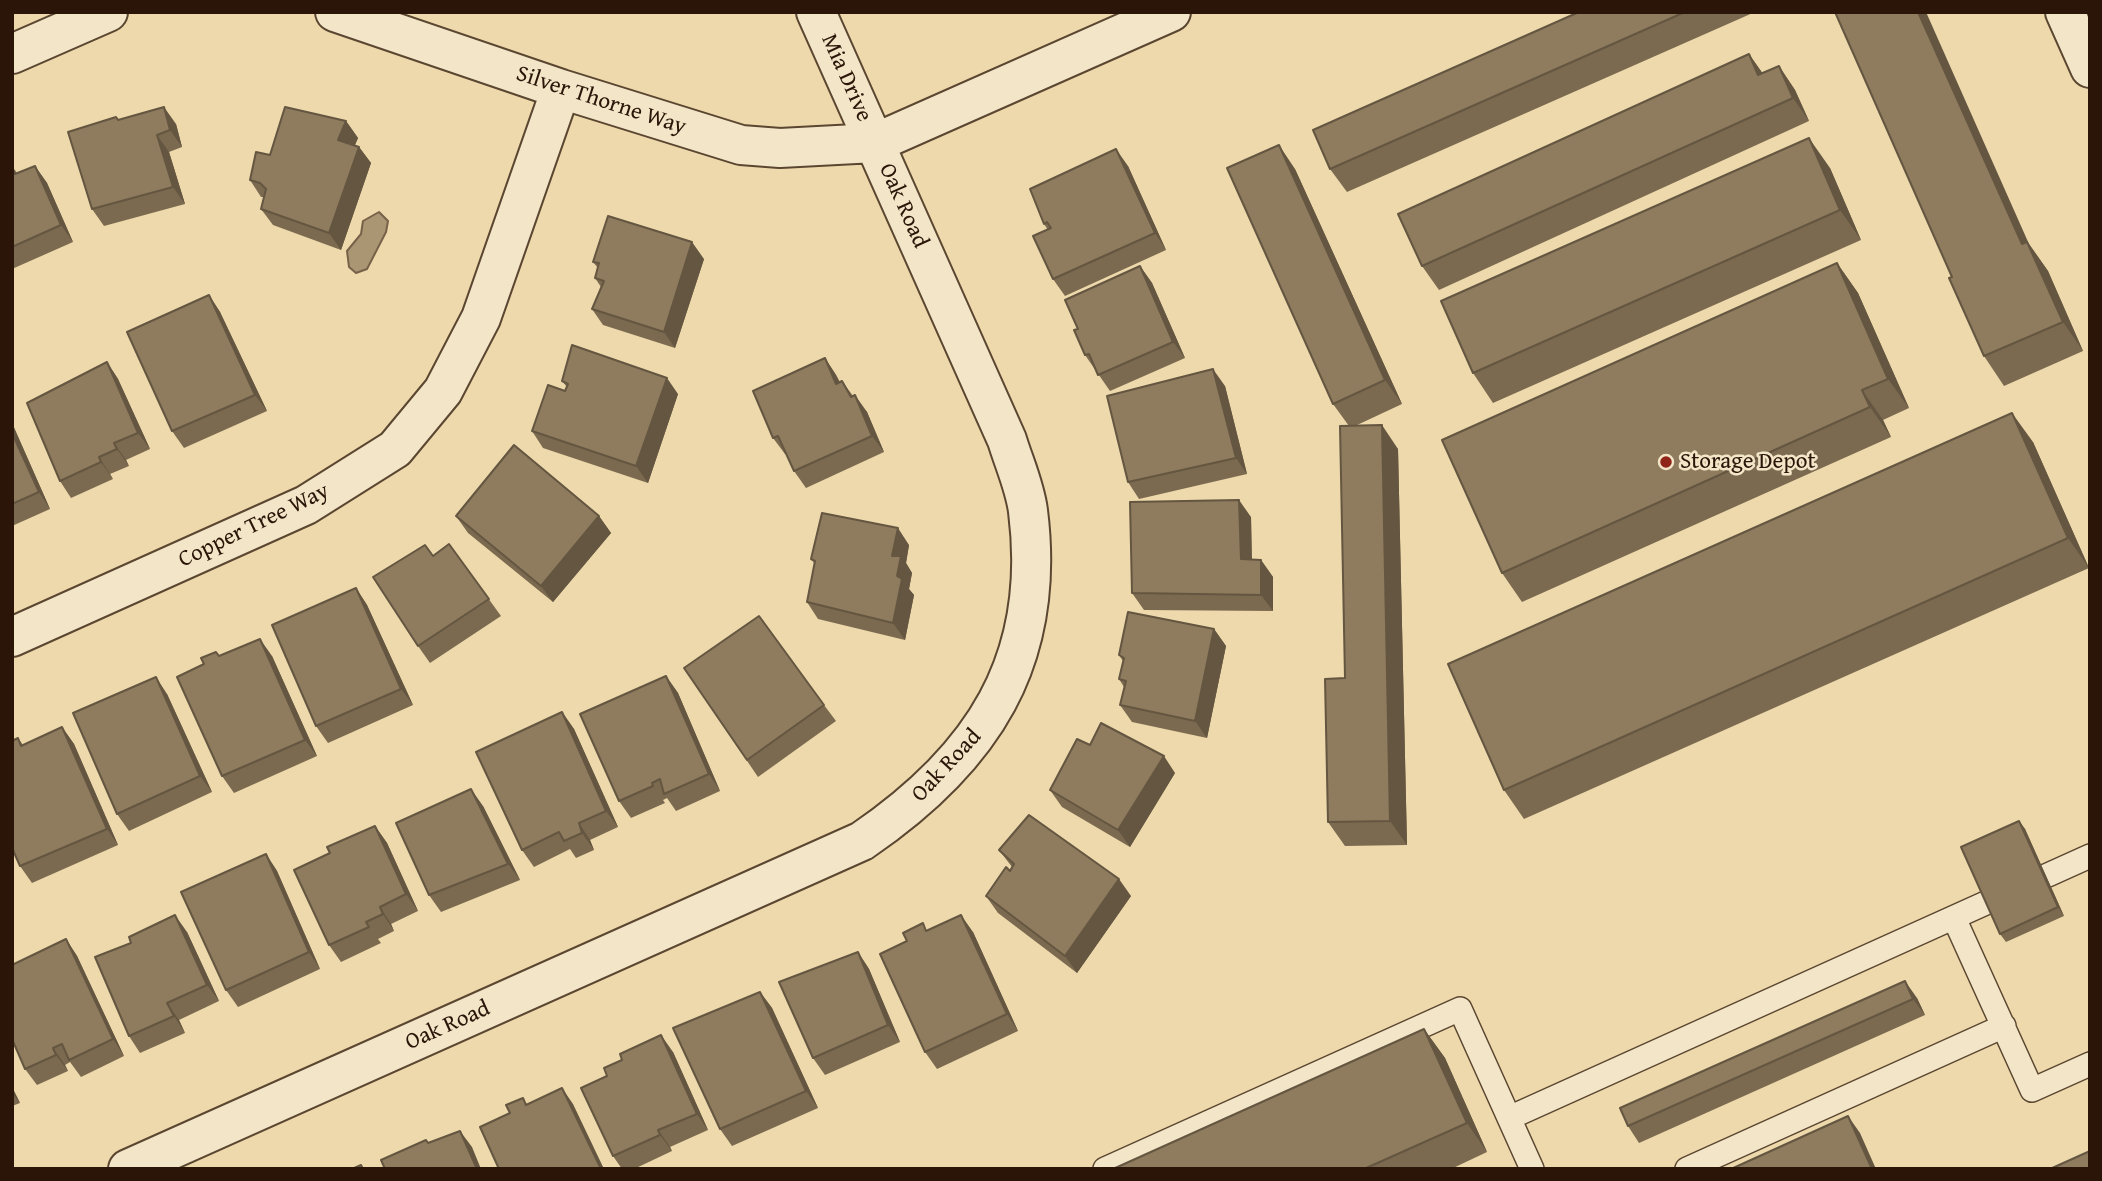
<!DOCTYPE html>
<html>
<head>
<meta charset="utf-8">
<style>
	body { margin:0 }
	#map { position:relative; width:2102px; height:1181px; overflow:hidden; background:#edd9ab; font-family:"Gentium Book Plus",serif }
	canvas { display:block }
	.frame { position:absolute; inset:0; border:14px solid #2a1508; pointer-events:none }
</style>
</head>
<body>
<div id="map">
<canvas width="2102" height="1181"></canvas>
<div class="frame"></div>
</div>
<script>
const c = document.querySelector('canvas').getContext('2d');
c.lineJoin = 'round';
function fill(path, color) { c.fillStyle = color; c.fill(path, 'evenodd'); }
function strokePath(path, color, width, dash) { c.strokeStyle = color; c.lineWidth = width; c.lineCap = dash ? 'butt' : 'round'; c.setLineDash(dash || []); c.stroke(path); }
function write(font, color, halo, rows, align = 'center') {
  c.font = font + ' "Gentium Book Plus",serif'; c.lineWidth = 5; c.setLineDash([]); c.textBaseline = 'middle'; c.strokeStyle = halo; c.fillStyle = color; for (const [text, x, y, turn = 0] of rows) {
    c.save(); c.translate(x, y); c.rotate((+turn || 0) * Math.PI / 180); c.textAlign = isNaN(turn) ? turn : align; if (halo) c.strokeText(text, 0, 0); c.fillText(text, 0, 0); c.restore();
  }
}
const water = new Path2D(`
	M379,212L388,221L386,232L367,269L356,273L349,267L347,251L361,234L363,221Z`);
fill(water, '#ab9674');
strokePath(water, '#776249', 2);
const service = new Path2D(`
	M1954,918L2032,1090L2090,1064
	M1509,1118L2090,856
	M1105,1169L1460,1009L1532,1169
	M1687,1169L2004,1026`);
const minor = new Path2D(`
	M335,12L561,89L741,145L780,148L875,143L1171,12
	M2065,12L2090,68
	M12,54L108,12
	M12,637L306,505L395,449L443,391L481,318L561,89
	M128,1169L862,841C982,759 1047,661 1028,511C1025,487 1014,463 1007,440L816,12`);
strokePath(service, '#5b4631', 26);
strokePath(minor, '#5b4631', 42);
strokePath(service, '#f3e6c8', 23);
strokePath(minor, '#f3e6c8', 38);
fill(new Path2D(`
	M1579,12H1755L1347,192L1330,169Z
	M1749,54L1762,73L1779,66L1795,90L1809,121L1439,290L1422,266Z
	M118,120L176,124L182,147L169,152L185,204L104,226L92,209Z
	M346,121L358,138L355,145L359,147L371,163L341,250L273,225L261,209L264,197H261L250,180L270,155Z
	M12,166L17,173L35,166L47,183L73,242L12,269Z
	M1128,166L1166,250L1065,296L1053,279L1048,230L1044,224Z
	M1830,168L1861,240L1493,403L1473,373Z
	M1295,169L1402,404L1355,426L1398,449L1407,845L1345,846L1328,822L1345,678L1349,426L1333,404Z
	M2029,244L2048,271L2083,351L2004,386L1984,356Z
	M704,259L675,348L603,325L592,309L601,287L595,278L598,268L593,262Z
	M1837,263L1858,293L1909,408L1883,420L1891,437L1522,602L1502,573Z
	M1140,266L1152,283L1185,358L1110,391L1085,355L1078,329Z
	M209,295L220,312L267,411L184,448L172,431Z
	M825,358L836,375L840,382L842,381L853,396L867,412L884,452L806,488L794,471L786,454H785L773,438Z
	M107,362L118,379L150,449L126,460L129,466L110,474L113,479L71,498L60,481Z
	M562,381L678,394L648,483L543,448L532,431L565,391L567,387Z
	M1225,386L1247,474L1139,499L1128,482Z
	M12,423L50,509L12,526Z
	M2033,442L2089,568L1524,819L1504,790Z
	M456,516H599L611,533L553,602L468,533Z
	M1251,517L1252,560H1261L1273,577V611L1144,610L1132,593Z
	M449,544L501,616L430,663L418,646L433,556Z
	M909,545L906,563L912,573L909,589L914,595L905,640L818,619L807,602L815,564L811,559Z
	M356,588L367,605L413,705L328,743L316,726Z
	M1214,629L1226,646L1207,738L1132,722L1120,705L1124,687L1119,679L1123,661L1119,655Z
	M220,656H272L317,756L234,793L222,776L204,664Z
	M684,668L824,705L836,721L758,777Z
	M666,676L678,693L720,791L676,811L667,798L663,800L665,803L631,818L619,801Z
	M167,694L212,792L129,831L117,814Z
	M562,712L574,729L618,827L590,840L594,850L576,858L570,849L534,867L522,850Z
	M62,727L74,744L118,845L32,883L20,866L18,738L23,745Z
	M1175,773L1130,847L1062,807L1050,790Z
	M483,806L520,880L441,912L429,895Z
	M2019,821L2025,829L2064,916L2006,942L2000,934Z
	M375,826L387,843L418,911L391,924L394,931L378,939L381,943L341,962L329,945Z
	M999,850L1131,896L1077,973L998,913L986,896L1012,867Z
	M266,854L277,871L320,969L238,1007L226,990Z
	M929,930L973,932L1018,1031L937,1069L925,1052Z
	M187,932L219,1001L179,1020L185,1033L140,1053L129,1036Z
	M66,939L77,956L124,1056L81,1077L70,1062L65,1065L68,1071L37,1085L25,1069Z
	M858,952L869,969L900,1042L825,1075L813,1058Z
	M760,992L772,1008L818,1108L732,1146L720,1129Z
	M1917,998L1925,1015L1639,1143L1628,1126L1620,1108Z
	M1424,1029L1445,1058L1487,1152L1451,1169H1113Z
	M673,1052L708,1130L670,1147L672,1151L634,1169H622L613,1156Z
	M12,1087L20,1103L12,1106Z`), '#7b6a50');
fill(new Path2D(`
	M1918,12H1926L2029,244L2048,271L2083,351L2063,322L2022,244Z
	M1749,54L1766,78L1758,75Z
	M1779,66L1795,90L1809,121L1793,98Z
	M164,107L176,124L182,147L170,130Z
	M346,121L358,138L350,156L338,140Z
	M157,135L169,152L185,204L173,187Z
	M1809,138L1830,168L1861,240L1840,210Z
	M1279,145L1295,169L1402,404L1385,380Z
	M359,147L371,163L341,250L329,233Z
	M1116,149L1128,166L1166,250L1155,233Z
	M35,166L47,183L73,242L61,225Z
	M692,242L704,259L675,348L664,332Z
	M1837,263L1858,293L1909,408L1888,379Z
	M1140,266L1152,283L1185,358L1173,342Z
	M209,295L220,312L267,411L255,395Z
	M825,358L836,375L848,400L836,384Z
	M107,362L118,379L150,449L138,433Z
	M1213,369L1225,386L1247,474L1236,458Z
	M667,378L678,394L648,483L636,466Z
	M1862,390L1883,420L1891,437L1870,407Z
	M855,395L867,412L884,452L872,436Z
	M2012,413L2033,442L2089,568L2068,538Z
	M12,423L50,509L39,492L12,433Z
	M1382,425L1398,449L1407,845L1390,821Z
	M114,443L126,460L129,466L117,449Z
	M99,457L110,474L113,479L101,462Z
	M1239,500L1251,517L1252,576L1241,559Z
	M599,516L611,533L553,602L541,586Z
	M898,528L909,545L906,563L912,573L909,589L914,595L905,640L893,623L892,556Z
	M1261,560L1273,577V611L1261,595Z
	M356,588L367,605L413,705L401,689Z
	M1214,629L1226,646L1207,738L1195,721Z
	M260,639L272,656L317,756L305,740Z
	M666,676L678,693L720,791L709,774Z
	M156,677L167,694L212,792L200,776Z
	M562,712L574,729L618,827L606,811Z
	M62,727L74,744L118,845L107,829Z
	M1164,756L1175,773L1130,847L1118,830Z
	M471,789L483,806L520,880L508,864Z
	M2019,821L2025,829L2064,916L2058,907Z
	M579,823L590,840L594,850L582,833Z
	M375,826L387,843L418,911L406,894Z
	M266,854L277,871L320,969L309,952Z
	M1119,879L1131,896L1077,973L1065,956Z
	M380,907L391,924L394,931L383,914Z
	M175,915L187,932L219,1001L207,985Z
	M961,915L973,932L1018,1031L1007,1014Z
	M66,939L77,956L124,1056L113,1039Z
	M858,952L869,969L900,1042L888,1025Z
	M1905,981L1917,998L1925,1015L1913,999Z
	M760,992L772,1008L818,1108L806,1091Z
	M167,1003L179,1020L185,1033L174,1016Z
	M1424,1029L1445,1058L1487,1152L1467,1123Z
	M661,1035L673,1052L708,1130L697,1114Z
	M53,1048L65,1065L68,1071L56,1055Z
	M12,1087L20,1103L12,1093Z
	M562,1088L573,1104L604,1169H601Z
	M1848,1116L1860,1133L1876,1169H1872Z
	M658,1130L670,1147L672,1151L660,1135Z
	M460,1131L472,1147L481,1169H477Z`), '#645641');
const building = new Path2D(`
	M1579,12H1685L1330,169L1313,130Z
	M1835,12H1918L2022,244L2027,242L2063,322L1984,356L1949,278L1952,277Z
	M1749,54L1758,75L1779,66L1793,98L1422,266L1398,214Z
	M164,107L170,130L157,135L173,187L92,209L68,132L116,117L118,120Z
	M285,107L346,121L338,140L359,147L329,233L261,209L266,189L260,183L250,180L256,152L270,155Z
	M1809,138L1840,210L1473,373L1441,301Z
	M1279,145L1385,380L1333,404L1227,168Z
	M1116,149L1155,233L1053,279L1033,236L1051,228L1047,222L1044,224L1030,189Z
	M35,166L61,225L12,247V168L15,174Z
	M608,216L692,242L664,332L592,309L604,281L595,278L599,263L593,262Z
	M1837,263L1888,379L1862,390L1870,407L1502,573L1442,440Z
	M1140,266L1173,342L1098,375L1089,354L1085,355L1074,330L1078,329L1065,300Z
	M209,295L255,395L172,431L127,332Z
	M572,345L667,378L636,466L532,431L548,385L565,391L568,384L562,381Z
	M825,358L836,384L842,381L851,397L855,395L872,436L794,471L778,436L773,438L753,391Z
	M107,362L138,433L114,443L117,449L99,457L101,462L60,481L27,403Z
	M1213,369L1236,458L1128,482L1107,396Z
	M2012,413L2068,538L1504,790L1448,664Z
	M1382,425L1390,821L1328,822L1325,679L1345,678L1340,426Z
	M12,433L39,492L12,504Z
	M514,445L599,516L541,586L456,516Z
	M1239,500L1241,559L1261,560V595L1132,593L1130,502Z
	M822,513L898,528L892,556H901L897,576L902,579L893,623L807,602L815,561L811,559Z
	M449,544L489,599L418,646L373,577L425,545L433,556Z
	M356,588L401,689L316,726L272,625Z
	M1128,612L1214,629L1195,721L1120,705L1126,681L1119,679L1124,658L1119,655Z
	M759,616L824,705L747,760L684,668Z
	M260,639L305,740L222,776L177,677L204,664L201,658L216,652L219,656Z
	M666,676L709,774L664,794L660,779L652,783L653,786L619,801L580,714Z
	M156,677L200,776L117,814L73,713Z
	M562,712L606,811L579,823L582,833L564,841L559,832L522,850L476,752Z
	M1101,723L1164,756L1118,830L1050,790L1077,739L1090,745Z
	M62,727L107,829L20,866L12,848V741L18,738L21,746Z
	M471,789L508,864L429,895L396,823Z
	M1029,815L1119,879L1065,956L986,896L1006,867L1010,871L1014,864L999,850Z
	M2019,821L2058,907L2000,934L1961,847Z
	M375,826L406,894L380,907L383,914L366,922L369,927L329,945L294,870L330,853L327,847Z
	M266,854L309,952L226,990L181,892Z
	M175,915L207,985L167,1003L174,1016L129,1036L95,957L131,943L129,937Z
	M961,915L1007,1014L925,1052L880,954L907,941L903,933L923,923L926,931Z
	M66,939L113,1039L69,1060L62,1044L53,1048L56,1055L25,1069L12,1039V965Z
	M858,952L888,1025L813,1058L779,982Z
	M1905,981L1913,999L1628,1126L1620,1108Z
	M760,992L806,1091L720,1129L673,1028Z
	M1424,1029L1467,1123L1364,1169H1113Z
	M661,1035L697,1114L658,1130L660,1135L613,1156L581,1088L607,1076L604,1068L622,1060L620,1054Z
	M562,1088L601,1169H499L480,1127L510,1113L506,1105L523,1098L526,1105Z
	M1848,1116L1872,1169H1731Z
	M460,1131L477,1169H385L381,1160L426,1140L428,1143Z
	M2090,1151V1169H2050Z
	M361,1165L363,1169H352Z`);
fill(building, '#8f7b5d');
strokePath(building, '#645641', 2);
for (const [x, y, r, color] of [
	[1666,462,7,"#8f2418"]
]) { const dot = new Path2D(); dot.arc(x, y, r, 0, 2 * Math.PI); c.fillStyle = color; c.fill(dot); strokePath(dot, '#f3e6c8', 2.5); }
write('23px', '#2a1508', '#f3e6c8', [
	["Mia Drive",846,78,66],
	["Silver Thorne Way",601,101,18],
	["Oak Road",903,206,66],
	["Copper Tree Way",254,526,-26],
	["Oak Road",947,766,-47],
	["Oak Road",448,1026,-24]
]);
write('23px', '#2a1508', '#f3e6c8', [
	["Storage Depot",1680,462]
], 'left');
</script>
</body>
</html>
